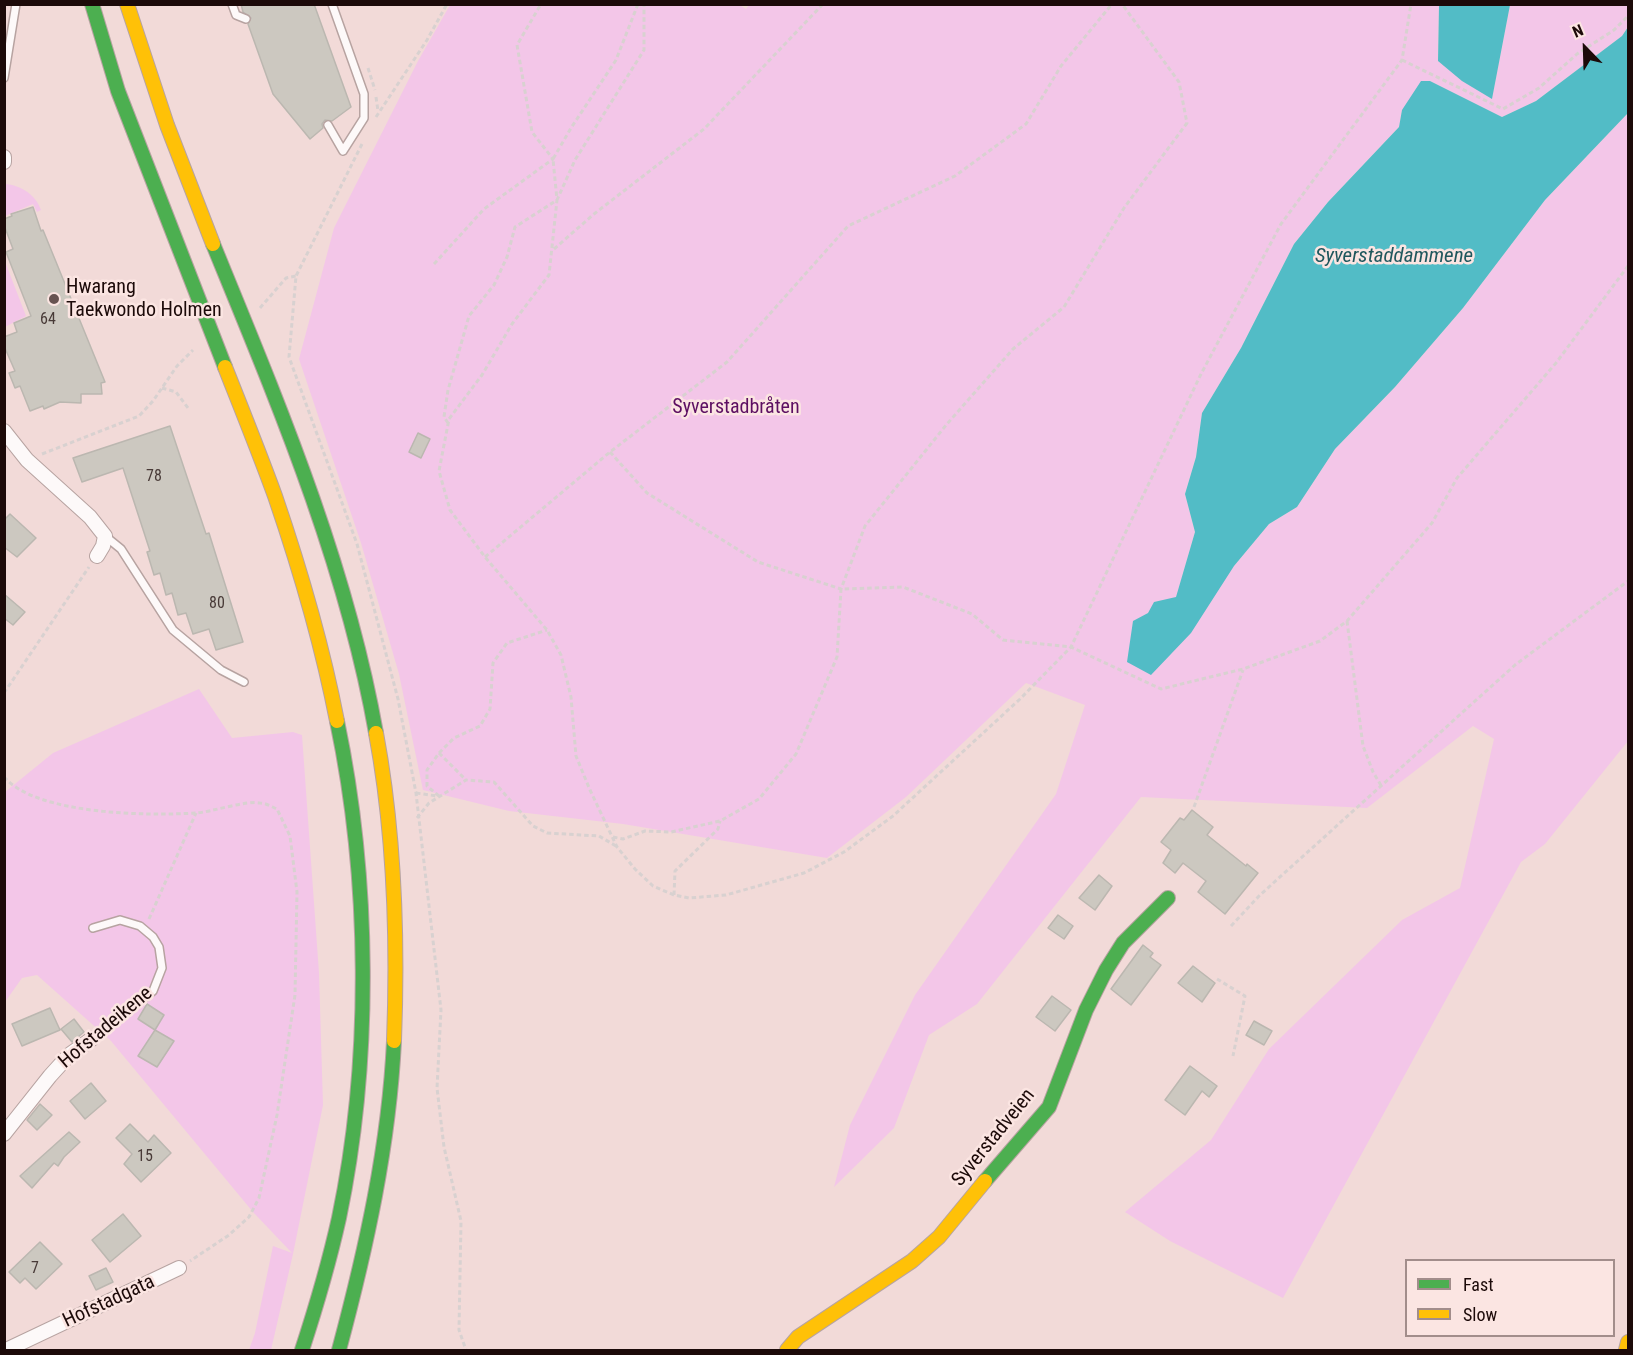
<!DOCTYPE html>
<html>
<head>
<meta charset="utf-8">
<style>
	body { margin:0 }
	#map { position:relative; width:1633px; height:1355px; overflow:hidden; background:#f2dad8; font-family:"Roboto Condensed",sans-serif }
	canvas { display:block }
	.frame { position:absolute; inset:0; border:6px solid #1c0a09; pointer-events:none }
	.legend { position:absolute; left:1405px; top:1259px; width:210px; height:78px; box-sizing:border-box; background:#fbe5e2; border:2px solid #a28d8b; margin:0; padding:8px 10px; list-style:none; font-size:18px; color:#1c0a09 }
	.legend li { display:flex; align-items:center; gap:12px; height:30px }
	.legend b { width:30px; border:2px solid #a28d8b }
	.north { position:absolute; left:1555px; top:18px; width:60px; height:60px; -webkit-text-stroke:4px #fbe5e2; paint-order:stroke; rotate:337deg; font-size:16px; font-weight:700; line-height:24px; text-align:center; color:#1c0a09 }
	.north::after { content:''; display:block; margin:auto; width:21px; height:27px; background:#1c0a09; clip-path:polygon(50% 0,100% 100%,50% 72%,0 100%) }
</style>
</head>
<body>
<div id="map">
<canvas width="1633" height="1355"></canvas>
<div class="frame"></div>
<ul class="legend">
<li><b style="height:8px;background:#4caf50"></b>Fast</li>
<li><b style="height:8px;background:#ffc107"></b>Slow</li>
</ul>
<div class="north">N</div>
</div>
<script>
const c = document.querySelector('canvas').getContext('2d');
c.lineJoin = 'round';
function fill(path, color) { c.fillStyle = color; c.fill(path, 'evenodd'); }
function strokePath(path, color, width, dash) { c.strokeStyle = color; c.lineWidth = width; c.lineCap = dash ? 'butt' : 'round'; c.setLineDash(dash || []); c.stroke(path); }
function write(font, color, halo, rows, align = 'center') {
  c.font = font + ' "Roboto Condensed",sans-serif'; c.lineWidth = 5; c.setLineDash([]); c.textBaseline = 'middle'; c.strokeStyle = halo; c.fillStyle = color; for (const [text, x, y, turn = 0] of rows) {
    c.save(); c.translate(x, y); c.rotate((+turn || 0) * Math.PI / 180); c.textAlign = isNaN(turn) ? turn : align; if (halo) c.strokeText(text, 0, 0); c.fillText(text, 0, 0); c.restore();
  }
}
fill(new Path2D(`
	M738,4L746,9L750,4L1439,5L1438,61L1492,98L1510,5H1628V27L1622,36L1536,101L1502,117L1430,81L1402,110L1399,127L1328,202L1294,244L1241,348L1202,413L1196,457L1185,494L1195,532L1176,598L1155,602L1148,613L1133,621L1234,566L1269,524L1297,507L1335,449L1395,387L1463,308L1545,200L1628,113V741L1545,844L1521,862L1283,1298L1170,1241L1125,1212L1211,1140L1269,1049L1402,920L1460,888L1494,739L1473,726L1367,808L1141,797L977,1004L929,1035L894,1128L834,1187L850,1125L915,995L1056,794L1085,705L1026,683L906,797L827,858L623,824L509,811L423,790L399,674L361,543L299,359L334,228L418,61L450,5Z
	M5,184C21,185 36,195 41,210L37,212L33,204L5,216Z
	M4,259L26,316L5,327H4Z
	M199,689L232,738L293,732L302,735L319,973L323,1105L293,1254L271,1350H249L255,1333L273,1246L292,1253L253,1212L111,1041L37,975L22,978L5,1002V792L53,753Z`), '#f3c6e8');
fill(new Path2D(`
	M1439,5H1510L1492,99L1462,81L1438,61Z
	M1628,27V113L1545,200L1463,308L1395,387L1335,449L1297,507L1269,524L1234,566L1191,633L1151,675L1127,662L1133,621L1148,613L1154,602L1176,597L1195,532L1185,494L1196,457L1202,413L1241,348L1294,244L1328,202L1399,127L1402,110L1421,81H1430L1502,117L1536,101L1622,36Z`), '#52bcc6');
const building = new Path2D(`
	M241,4H314L351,107L332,121L325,120L322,124L323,128L310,139L273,94L248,24L251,18L243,12Z
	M33,207L41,231L43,230L105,382L101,383L102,394H81V403L60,402L44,409L43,406L30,411L20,386L15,388L9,373L15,371L4,346V337L17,332L14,323L31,316L6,252L13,249L4,225V219L12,216L11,214Z
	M170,426L206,534L209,533L243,642L216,650L209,629L193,634L186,613L178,615L172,593L166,595L160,573L154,575L147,552L150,551L123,468L82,482L73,458Z
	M418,433L430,439L421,458L409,452Z
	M10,514L36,538L17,557L4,547V520Z
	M4,594L25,612L13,625L4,618Z
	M1192,810L1213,827L1207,835L1246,866L1247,864L1258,873L1225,914L1198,892L1206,881L1183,863L1175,873L1163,863L1171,850L1161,842L1180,818L1184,820Z
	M1099,875L1112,886L1095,910L1079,898Z
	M1058,915L1073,926L1064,939L1048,928Z
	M1143,945L1153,953L1150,957L1161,965L1131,1005L1111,989Z
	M1193,966L1215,983L1202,1002L1178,983Z
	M1052,996L1071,1010L1055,1031L1036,1017Z
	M147,1004L164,1015L155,1030L138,1019Z
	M50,1008L60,1030L22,1046L12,1024Z
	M74,1019L84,1032L72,1042L61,1029Z
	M1254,1021L1272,1031L1264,1045L1246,1035Z
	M155,1030L174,1041L157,1067L138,1056Z
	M1190,1066L1217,1086L1209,1097L1202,1091L1185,1115L1165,1100Z
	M91,1083L106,1101L85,1119L70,1101Z
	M40,1104L52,1115L37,1130L27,1120Z
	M130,1124L148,1142L154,1135L171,1153L141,1182L124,1164L132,1154L116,1138Z
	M69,1132L80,1142L64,1157L58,1166L54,1163L32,1188L20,1176Z
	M123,1214L141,1236L110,1262L92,1240Z
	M40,1242L62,1264L36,1289L25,1278L20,1283L9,1272Z
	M106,1268L113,1282L96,1290L89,1276Z`);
fill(building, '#ccc8c0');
strokePath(building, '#bbb7b0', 1.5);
const lane = new Path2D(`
	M232,4L236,15L246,19
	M4,78L16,4
	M328,125L343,151L364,118V94L332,4
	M105,536L121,549L173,630L221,670L244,682
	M93,928L120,920L140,926L153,937L159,947L162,968L153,991L93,1038`);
const street = new Path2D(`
	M4,157V162
	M4,431L27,460L90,517L105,536L103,546L97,556
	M4,1134L50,1076L69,1055L93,1038
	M6,1350L179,1268`);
const fast = new Path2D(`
	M92,4L118,91L225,367
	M213,244C278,403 346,563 376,733
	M985,1181L1049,1107L1086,1010L1106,970L1123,943L1168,898
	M302,1350C316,1307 329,1263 339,1218C372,1060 370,879 337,721
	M339,1350C366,1249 389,1146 394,1041`);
const slow = new Path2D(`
	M127,4L167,125L213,244
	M225,367C242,410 259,452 275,496C300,569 322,644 337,721
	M376,733C395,835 398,937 394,1041
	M787,1350L798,1337L912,1261L939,1237L985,1181
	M1626,1350L1628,1342`);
strokePath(lane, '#b7a3a1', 10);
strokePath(street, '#b7a3a1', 16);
strokePath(fast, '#b7a3a1', 16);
strokePath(slow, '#b7a3a1', 16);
strokePath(new Path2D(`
	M638,4L616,60L571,128L553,159L557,200L549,275L512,324L482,375L449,419L439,471L450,510L485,557L547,630L561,655L571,697L576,756L590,790L617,847L635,869L653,886L674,895L689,898L726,895L804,873L844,852L893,816L1020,699L1071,647L1201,374L1281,224L1402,60L1411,4
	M1402,60L1503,109L1539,88L1577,54L1614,30L1628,16
	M368,68L375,90
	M376,97L378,111
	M376,117L427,40L447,4
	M362,144L296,276L289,357L357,544L398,699L416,793L441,1010L437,1088L444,1147L461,1221L459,1330L466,1350
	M554,249L594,214L704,129L823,4
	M434,264L484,209L553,159L532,132L517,45L541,4
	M260,308L286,278L296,276
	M162,388L176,392L188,408
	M448,423L444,417L448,390L469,316L494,285L507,257L515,227L557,200L575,160L644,50V4
	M610,452L647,493L758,562L841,589L865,526L947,424L1013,349L1064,307L1124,208L1187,123L1179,82L1122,4
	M42,454L139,416L153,401L177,366L193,350
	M485,557L610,452L727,362L848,226L955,176L1026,124L1061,66L1112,4
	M1347,621L1363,746L1373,772L1382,787
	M4,693L89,567
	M439,753L466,780
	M4,777C37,815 148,816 196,813C212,812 246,800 260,803C266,803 272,807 277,809L290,836L297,892L295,995L277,1115L259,1198L249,1217L229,1235L190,1261
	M416,793L437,796
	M439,796L427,786V770L439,753L454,738L480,726L490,709L493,663L507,643L547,630
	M1194,807L1243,670
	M417,818L429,803L466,780L494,782L533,826L547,833L599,836L616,846
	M613,837L623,839L645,831L671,832L720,821L759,799L796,754L837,657L841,589L903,587L972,614L1003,640L1071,647L1161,689L1243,669L1320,641L1347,621L1432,523L1457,478L1556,363L1628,266
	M674,895L675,871L718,829L720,821
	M149,919L196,813
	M1231,926L1260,895L1515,665L1628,581
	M1217,979L1245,996L1233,1056`), '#d8d1d0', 3, [4.5, 3]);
strokePath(lane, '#fdf9f9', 7);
strokePath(street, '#fdf9f9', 14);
strokePath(fast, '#4caf50', 14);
strokePath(slow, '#ffc107', 14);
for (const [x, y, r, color] of [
	[54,299,6,"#675351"]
]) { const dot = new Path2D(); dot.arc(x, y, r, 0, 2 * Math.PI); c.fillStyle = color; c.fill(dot); strokePath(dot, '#fbe5e2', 2); }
write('16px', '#483a37', null, [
	["64",48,320],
	["78",154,477],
	["80",217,604],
	["15",145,1157],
	["7",35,1269]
]);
write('20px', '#1c0a09', '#fbe5e2', [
	["Hwarang",66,288],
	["Taekwondo Holmen",66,311]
], 'left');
write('20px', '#5d0f62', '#fbe5e2', [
	["Syverstadbråten",736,408]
]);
write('20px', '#1c0a09', '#fbe5e2', [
	["Hofstadeikene",106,1028,-40],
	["Syverstadveien",994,1138,-51],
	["Hofstadgata",109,1302,-25]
]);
write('italic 21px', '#1f575d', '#fbe5e2', [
	["Syverstaddammene",1394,257]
]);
</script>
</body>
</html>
